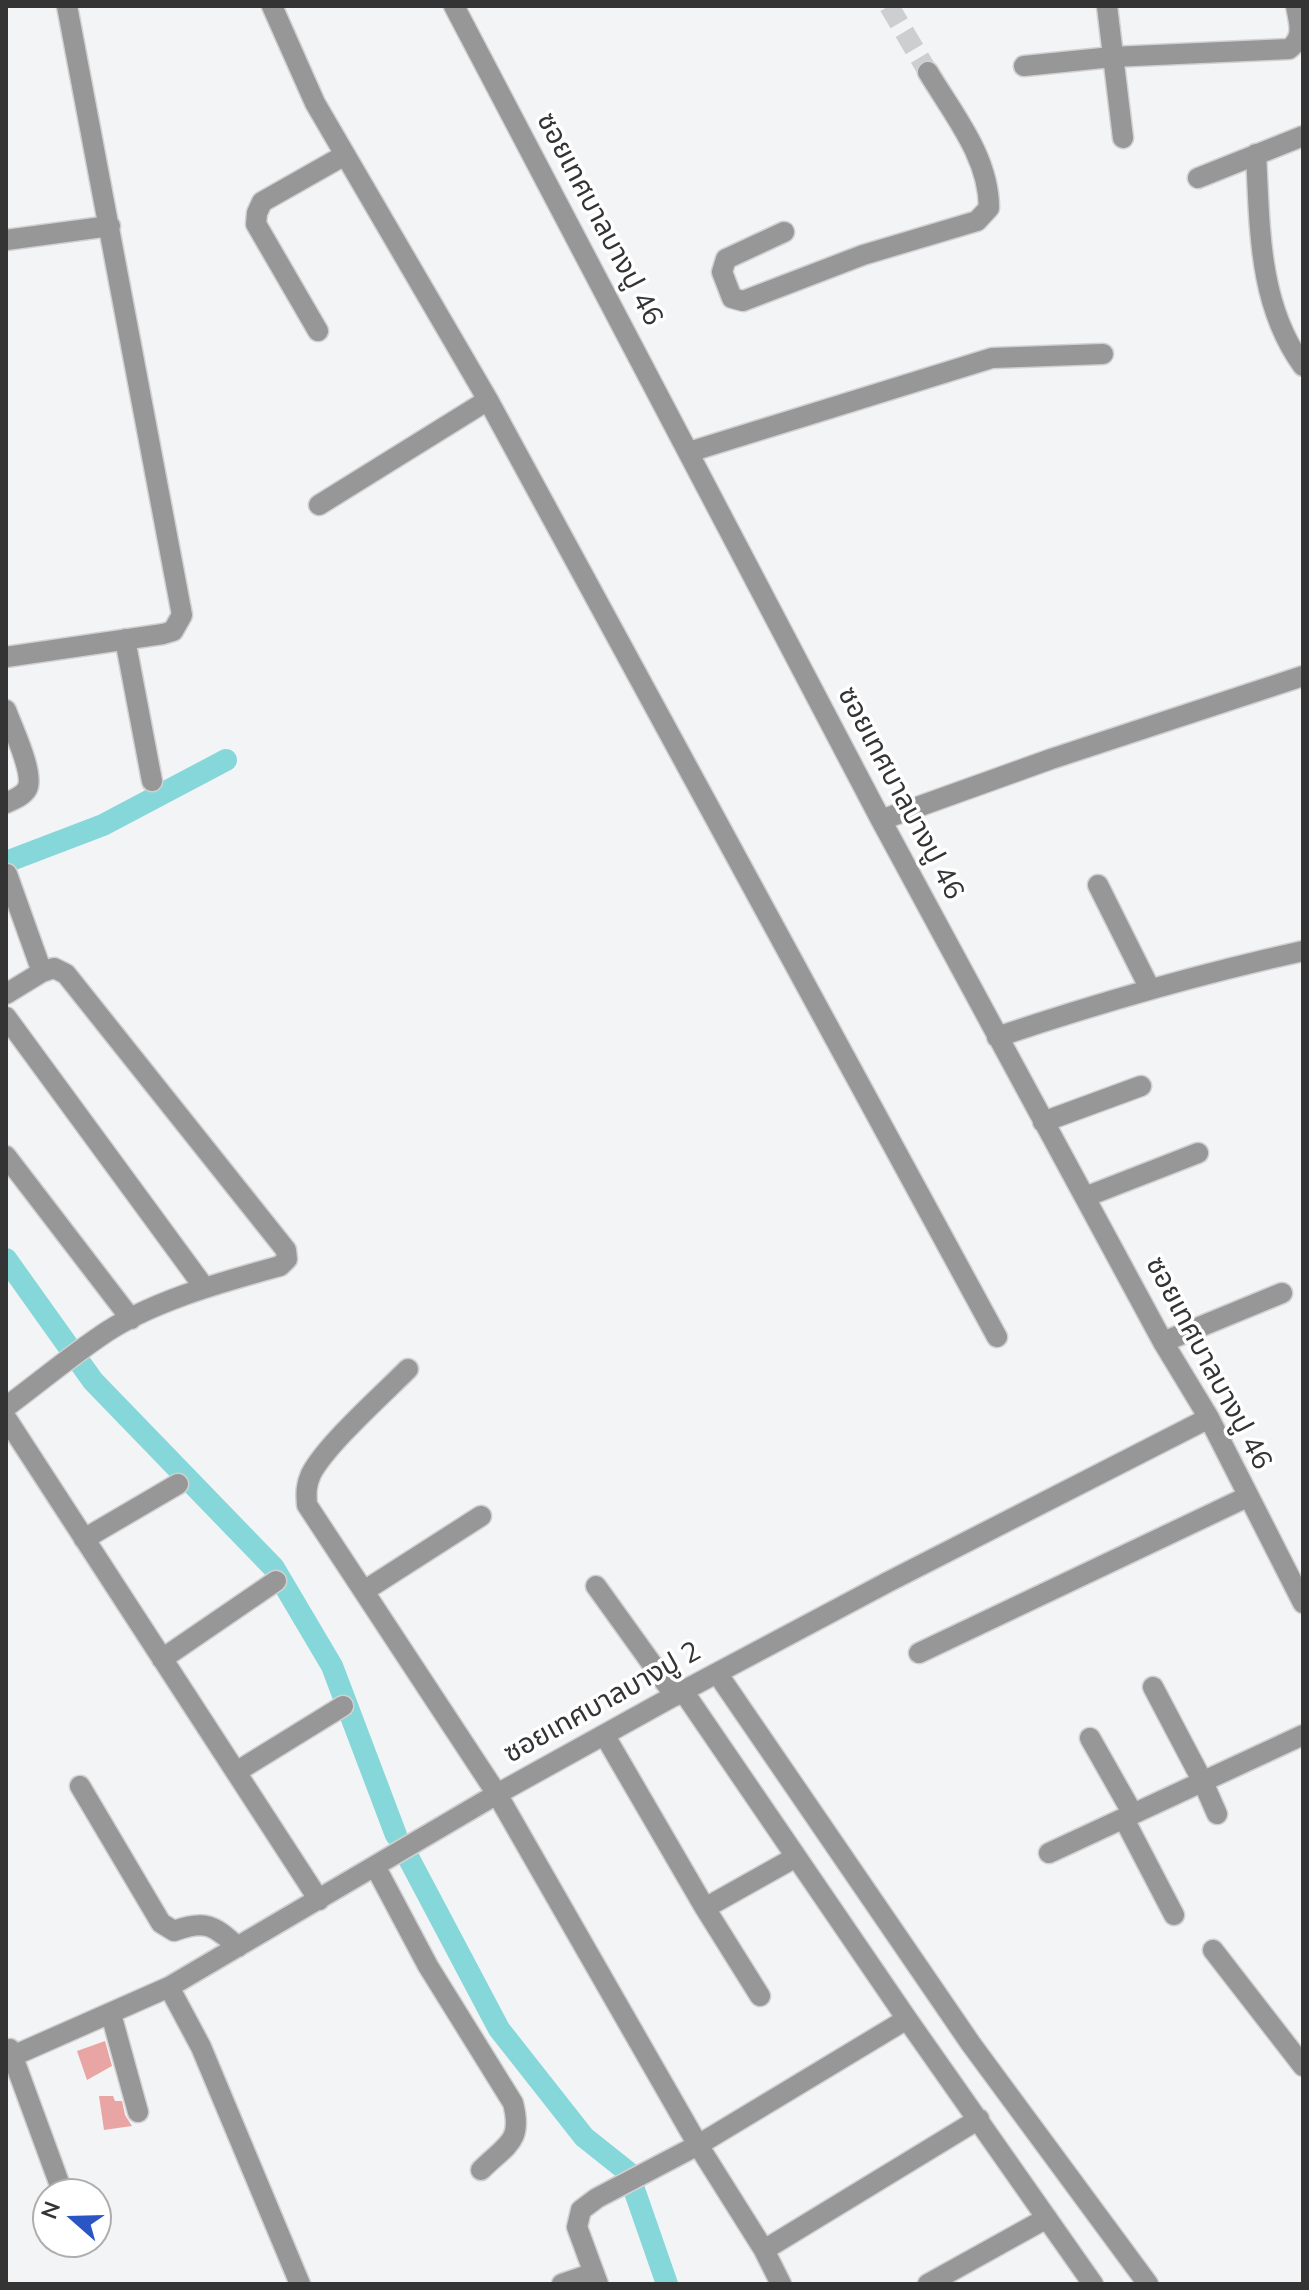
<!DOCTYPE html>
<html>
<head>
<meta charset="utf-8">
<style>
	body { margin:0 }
	#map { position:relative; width:1309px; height:2290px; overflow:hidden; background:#f3f4f6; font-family:"Nunito Sans",sans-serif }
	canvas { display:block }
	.frame { position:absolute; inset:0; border:8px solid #343435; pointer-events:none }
	.north { position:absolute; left:32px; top:2178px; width:80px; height:80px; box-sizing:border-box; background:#fff; border:2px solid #aeaeae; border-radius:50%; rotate:290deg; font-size:22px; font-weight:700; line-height:32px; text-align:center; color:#343435 }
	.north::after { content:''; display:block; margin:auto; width:28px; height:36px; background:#2a56c5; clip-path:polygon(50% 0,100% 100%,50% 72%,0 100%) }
</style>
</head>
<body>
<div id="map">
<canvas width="1309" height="2290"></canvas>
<div class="frame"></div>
<div class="north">N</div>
</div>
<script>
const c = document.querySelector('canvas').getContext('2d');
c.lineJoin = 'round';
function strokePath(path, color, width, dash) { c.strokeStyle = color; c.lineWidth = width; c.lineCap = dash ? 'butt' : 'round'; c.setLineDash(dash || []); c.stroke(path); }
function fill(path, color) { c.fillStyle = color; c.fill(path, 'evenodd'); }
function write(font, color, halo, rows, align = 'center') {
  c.font = font + ' "Nunito Sans","Noto Sans Thai",sans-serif'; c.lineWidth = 7; c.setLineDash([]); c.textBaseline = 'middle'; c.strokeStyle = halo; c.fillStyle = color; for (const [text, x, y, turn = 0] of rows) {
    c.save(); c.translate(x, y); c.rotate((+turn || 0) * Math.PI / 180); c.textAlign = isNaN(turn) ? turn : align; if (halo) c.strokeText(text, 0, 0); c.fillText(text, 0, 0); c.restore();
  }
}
strokePath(new Path2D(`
	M6,862L103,825L226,760
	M6,1259L93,1381L274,1568L332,1666L396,1835
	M408,1857L499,2029L584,2137L628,2172L667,2284`), '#85d7da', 22);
fill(new Path2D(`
	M105,2041L112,2066L87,2080L77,2051Z
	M99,2096H113L115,2101H122L125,2115L132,2126L104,2130Z`), '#e8a5a4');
strokePath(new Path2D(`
	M889,6L928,72`), '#cdcecf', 20, [20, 10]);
const minor = new Path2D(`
	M272,6L315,103L488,400L997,1337
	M454,6L881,820L1163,1342L1209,1418L1303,1603
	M1107,6L1123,138
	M1024,66L1112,57L1289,49C1305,37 1299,23 1296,6
	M1256,154C1260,228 1258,304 1303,366
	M1198,178L1303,136
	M784,232L726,259L722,272L732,298L743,301L863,255L977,221L989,208C989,157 953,114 928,72
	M6,240L110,226
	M318,331L256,224L257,213L262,202L345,155
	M689,452L992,358L1103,354
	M319,505L488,400
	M125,639L152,781
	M6,657L163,634L173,631L182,615L67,6
	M6,710C12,727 35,774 27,789C23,796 13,800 6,803
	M881,820L1051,759L1303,676
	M7,874L42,972
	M1098,885L1150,989
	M6,994L42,972L54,968L66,974L286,1250L287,1259L280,1266C222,1282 148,1302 99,1337C67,1359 37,1384 6,1407
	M6,1017L204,1287
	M997,1037C1098,1003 1199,974 1303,951
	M1043,1122L1141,1086
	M6,1156L131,1319
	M1085,1197L1198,1153
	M1163,1342L1282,1293
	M408,1369C382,1395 326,1445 311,1474C306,1485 306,1493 307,1505L497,1794L698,2145L764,2250L781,2284
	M6,1418L319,1900
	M84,1539L178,1484
	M596,1586L675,1696
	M364,1591L481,1516
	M919,1653L1247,1497
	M162,1659L276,1581
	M717,1673L971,2044L1148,2284
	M1153,1687L1203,1782L1217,1814
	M683,1691L907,2019L1093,2284
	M605,1736L705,1908L760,1996
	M1090,1738L1133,1814
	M236,1772L343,1706
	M80,1786L161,1923L174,1931C207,1919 214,1926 238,1947
	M1124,1819L1174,1915
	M1049,1853L1303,1735
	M375,1866L428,1966L513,2103C523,2142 507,2144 481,2170
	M705,1908L796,1857
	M1213,1950L1303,2066
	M169,1987L201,2047L300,2284
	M111,2014L138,2112
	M10,2049L61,2188
	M6,2059L169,1987L497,1794L683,1691L888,1582L1209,1418
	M764,2250L979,2119
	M562,2284L594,2273
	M598,2284L577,2227L581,2210L597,2198L698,2145L907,2019
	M928,2284L1047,2218`);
strokePath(minor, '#d1d1d3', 23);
strokePath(minor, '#989797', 20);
write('28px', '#343435', '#fff', [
	["ซอยเทศบาลบางปู 46",598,220,62],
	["ซอยเทศบาลบางปู 46",899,794,62],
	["ซอยเทศบาลบางปู 46",1207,1364,62],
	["ซอยเทศบาลบางปู 2",603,1704,-29]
]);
</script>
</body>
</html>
